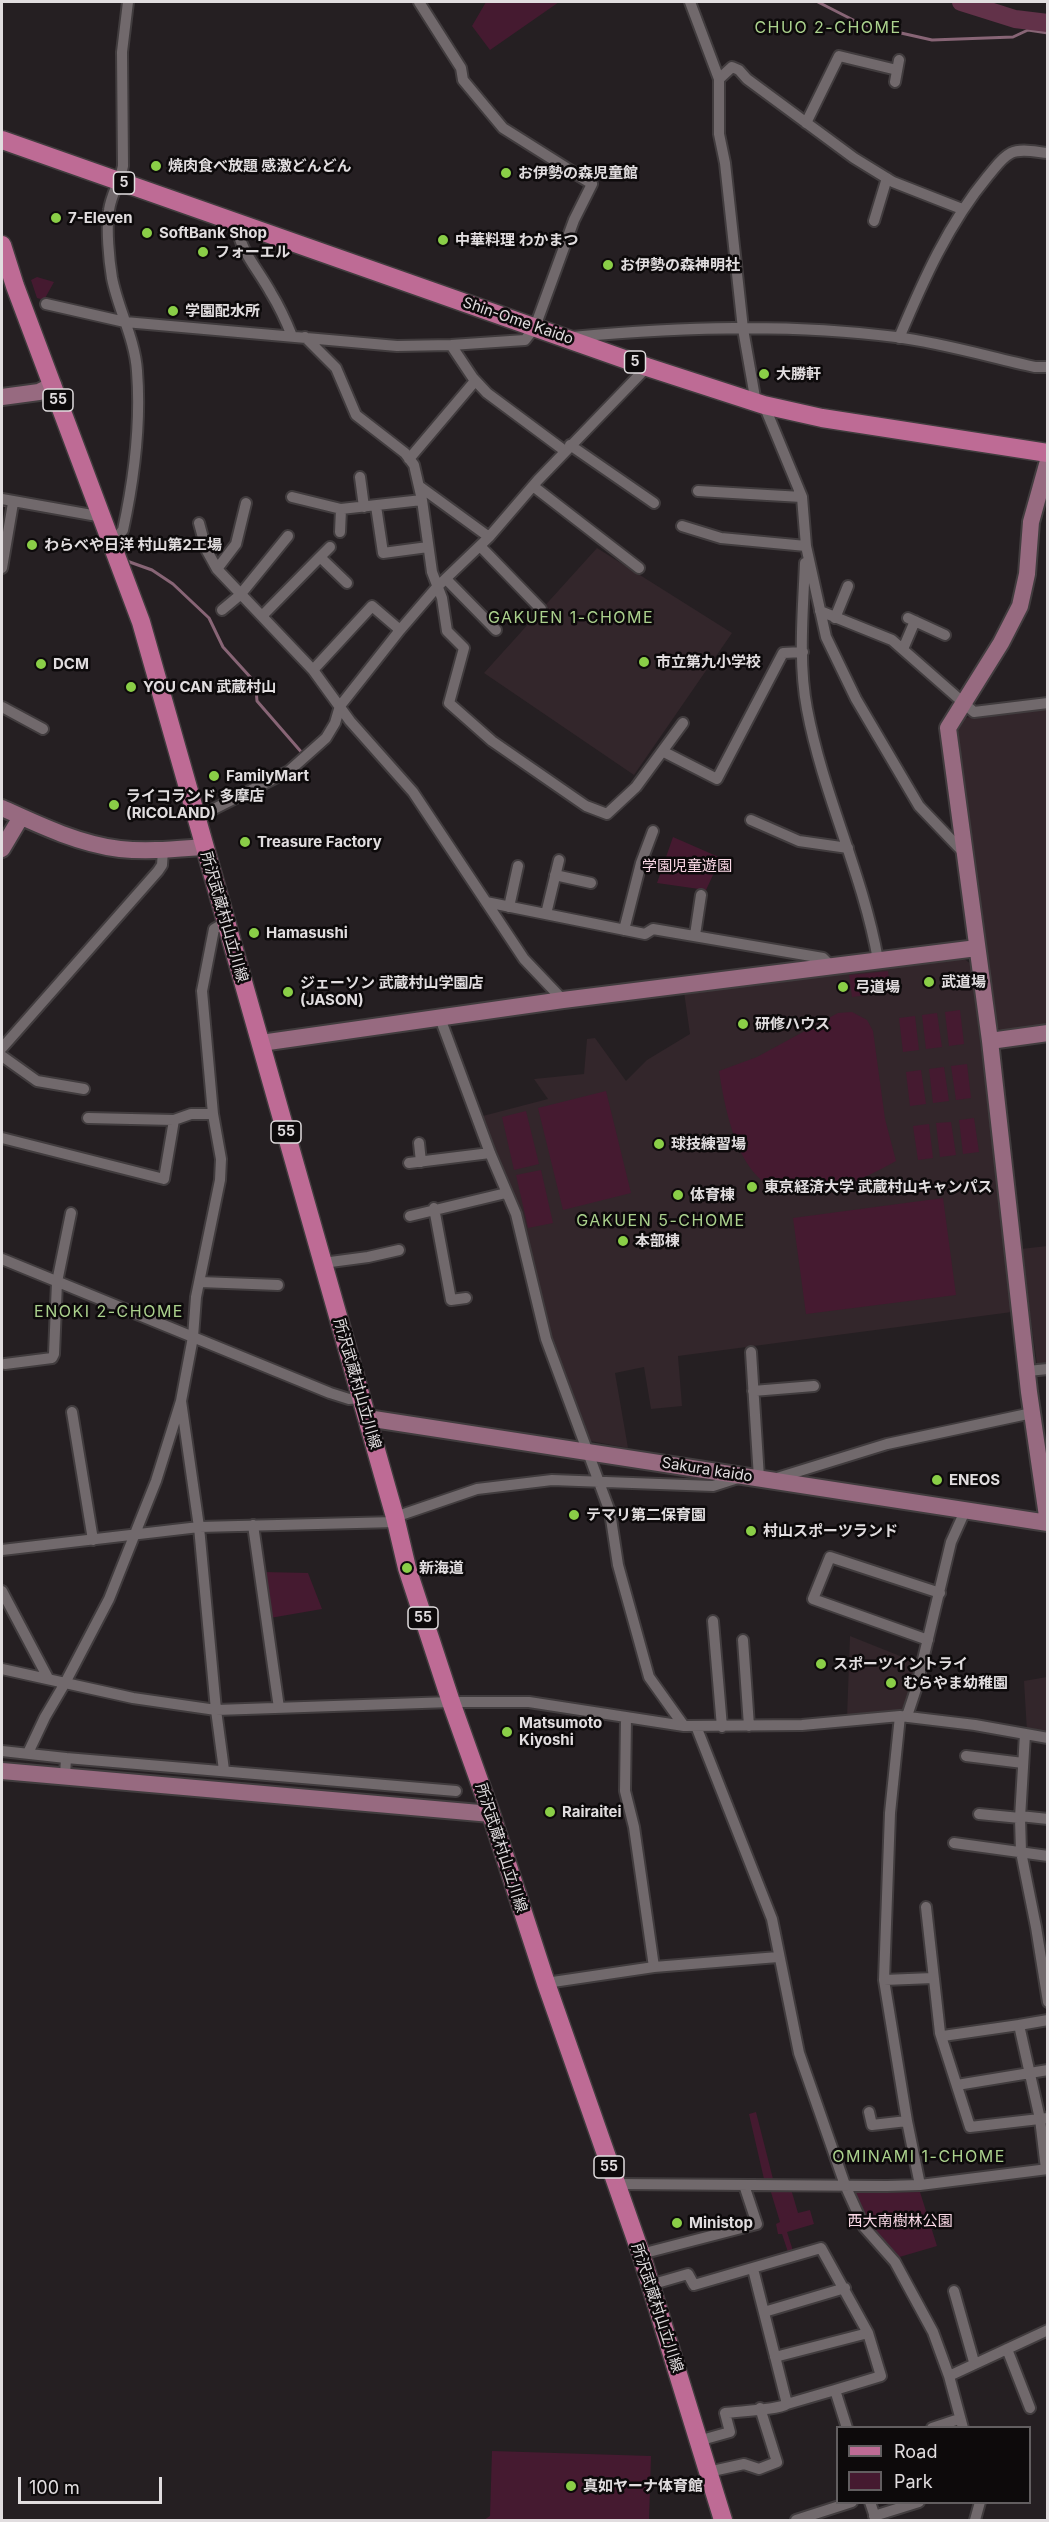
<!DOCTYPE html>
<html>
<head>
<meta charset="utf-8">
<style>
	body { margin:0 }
	#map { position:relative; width:1049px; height:2522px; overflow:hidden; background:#251f22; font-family:Inter,sans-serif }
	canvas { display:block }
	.frame { position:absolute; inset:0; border:3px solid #e1dddf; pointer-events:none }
	.legend { position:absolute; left:836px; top:2426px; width:195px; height:78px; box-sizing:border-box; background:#0d0a0b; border:2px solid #625e60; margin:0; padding:8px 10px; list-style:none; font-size:18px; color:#e1dddf }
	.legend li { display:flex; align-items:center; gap:12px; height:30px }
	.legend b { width:30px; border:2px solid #625e60 }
	.scale { position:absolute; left:18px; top:2477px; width:144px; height:27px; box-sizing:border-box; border:3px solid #e1dddf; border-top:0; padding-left:8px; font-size:18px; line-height:21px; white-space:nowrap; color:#e1dddf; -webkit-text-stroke:4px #0d0a0b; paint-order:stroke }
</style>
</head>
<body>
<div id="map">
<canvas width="1049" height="2522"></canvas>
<div class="frame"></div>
<ul class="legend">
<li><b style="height:8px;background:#be6b95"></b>Road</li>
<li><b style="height:16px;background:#451a30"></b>Park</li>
</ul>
<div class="scale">100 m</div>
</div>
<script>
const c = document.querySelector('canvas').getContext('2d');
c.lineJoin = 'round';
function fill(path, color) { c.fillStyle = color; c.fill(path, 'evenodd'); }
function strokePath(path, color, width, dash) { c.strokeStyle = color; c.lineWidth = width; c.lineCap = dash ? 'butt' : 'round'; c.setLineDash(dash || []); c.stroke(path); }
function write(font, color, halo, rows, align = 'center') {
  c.font = font + ' Inter,"Noto Sans JP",sans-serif'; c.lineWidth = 5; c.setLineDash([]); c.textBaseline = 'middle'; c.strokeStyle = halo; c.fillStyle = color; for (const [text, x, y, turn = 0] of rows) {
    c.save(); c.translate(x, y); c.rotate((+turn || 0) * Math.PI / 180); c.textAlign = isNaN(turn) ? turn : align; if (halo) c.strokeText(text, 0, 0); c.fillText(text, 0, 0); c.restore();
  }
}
fill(new Path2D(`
	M597,548L732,633L634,775L484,673Z
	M1047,707V1027L1005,1032L993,1025L953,730L963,718Z
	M963,958L971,964L1012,1312L678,1356L682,1406L651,1409L644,1367L615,1373L628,1448L585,1440L555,1364L543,1314L479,1117L548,1099L534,1079L584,1074L587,1039L595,1038L626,1081L647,1060L690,1034L684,992Z
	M1047,1246V1363L1037,1364L1021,1249Z
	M850,1636L920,1664L904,1713L847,1718Z
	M1047,1677V1736L1027,1732L1024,1681Z`), '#33262b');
fill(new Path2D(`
	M486,2H559L490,50L472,26Z
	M37,277L54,282L44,300L37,298L31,280Z
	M673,837L721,858L706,890L657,883Z
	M888,971L891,992L852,997L849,975Z
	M960,1010L964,1044L949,1046L945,1012Z
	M852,1012L867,1020L873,1031L885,1119L896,1161C781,1225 738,1196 719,1071L757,1057L838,1013Z
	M937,1013L942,1047L926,1049L922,1015Z
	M915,1016L919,1050L903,1052L899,1018Z
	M967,1064L971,1098L956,1100L951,1066Z
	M944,1067L949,1101L933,1103L929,1069Z
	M921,1070L926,1104L910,1106L906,1072Z
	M606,1091L631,1193L563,1210L538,1108Z
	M526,1111L539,1164L514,1170L502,1117Z
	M974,1118L979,1152L963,1154L959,1120Z
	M951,1122L956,1155L940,1157L936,1123Z
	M929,1124L933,1158L918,1160L913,1126Z
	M541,1170L553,1223L528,1228L516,1175Z
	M943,1198L956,1295L806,1314L793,1218Z
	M263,1572L308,1573L322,1609L270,1618Z
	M756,2112L773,2179H764L749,2114Z
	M770,2189H791L798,2213L810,2210L814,2224L787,2232L794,2254L789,2255L782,2234H778L776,2224L780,2222Z
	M920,2192L937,2246L896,2258L870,2229L850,2193Z
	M492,2451L651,2456L649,2520H484L490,2516Z`), '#451a30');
strokePath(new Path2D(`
	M818,2L861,24L932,40L1013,37L1028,30L1048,33
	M2,504L7,506
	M124,560L152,570L173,584L209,618L223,647L252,679L256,689L257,701L303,754`), '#886576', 3);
strokePath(new Path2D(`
	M961,2L1015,19L1048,23`), '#623249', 18);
const street = new Path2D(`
	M690,2L719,79V134L725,163L743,329L756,403
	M719,79L732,67L739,70L747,79L854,158L893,182L962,209
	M895,82L899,60
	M806,123L839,56L897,70
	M235,221C241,253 256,266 271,293C279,306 286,321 292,336
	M874,221L887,178
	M46,304L125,322L397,346L451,345L525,340L535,327L574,220L592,184L503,128L463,80L461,68L419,2
	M305,337L336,368L356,415L405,453L414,465L422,500L432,572L442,598L447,631L464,648L449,703L492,741L586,806L607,814L636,787L683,723
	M572,337C679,327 789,323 896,337C943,343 989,357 1035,367H1048
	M899,338C923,281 948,224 988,176C995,168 1001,158 1011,153C1021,148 1036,152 1048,153
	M451,345L473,378L487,393L565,451
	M764,405L802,497L806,546L826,637L856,699L919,806L965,854
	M570,445L654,503
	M409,459L475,381
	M360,477L364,507
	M419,486L489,537
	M533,486L639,568
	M698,491L802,497
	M292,497L341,509L422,500
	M2,499L103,517
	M376,506L383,553L428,547
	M199,523L206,549L217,569L313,670L350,721L413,792L524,959L563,1000
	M682,526L721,538L806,546
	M340,532L341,509
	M111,539L118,536L123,530C134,479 141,423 137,371C135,339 118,309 112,278C109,260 106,228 109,210C111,195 120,181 123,166L122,52L128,2
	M480,546L541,609
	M320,557L330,547
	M805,563C803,611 798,662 807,709C823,795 863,874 878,960
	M2,568L13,503
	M217,569L236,544L246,503
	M446,579L496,630
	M222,610L240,595L288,536
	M820,611L892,640L974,712L1048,703
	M262,616L320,557L347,583
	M835,618L848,586
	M908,618L945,635
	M903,649L915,621
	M313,670L372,606L400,630
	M2,707L43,729
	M664,752L717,779L783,653L803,652
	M196,818L289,771L326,738L335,723L340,706L400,630L437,587L489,537L538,480L647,367
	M751,820L799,841L848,848
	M555,875L591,883
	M486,902L645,934L653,929L823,958L831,966
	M509,907L518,866
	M546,914L559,860
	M624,930L641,863L653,831
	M695,935L701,895
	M440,1018L490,1153L516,1214L546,1339L610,1512L618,1565L649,1677L684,1726
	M2,1048L158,871L162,865L163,850
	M2,1056L37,1081L84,1089
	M88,1118L174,1120
	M2,1138L164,1179L174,1120L191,1114H213
	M419,1143L421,1162
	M409,1163L490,1153
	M434,1208L451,1300L466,1298
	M410,1216L506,1193
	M2,1259L330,1393L349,1399L361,1398
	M323,1263L368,1257L399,1250
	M200,1282L278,1285
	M751,1352L759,1478
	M5,1364L52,1358L54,1354L57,1282L71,1213
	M1028,1371L1048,1369
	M753,1391L814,1386
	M181,1401L199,1527L216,1710L224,1770
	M72,1412L93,1540
	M777,1478L887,1444L1032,1413
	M395,1517L477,1489L552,1480L713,1486L738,1478
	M253,1525L279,1708
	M2,1550L199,1527L396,1522
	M2,1591L48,1678
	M713,1621L722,1727
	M743,1640L749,1726
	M928,1640L813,1599L830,1557L940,1593
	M2,1669L133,1698L216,1710L451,1702H529L684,1726L802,1725L900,1716L975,1725L1048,1738
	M900,1716L890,1813L884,1980L907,2121L920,2185
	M907,1716L916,1689L951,1542L965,1511
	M626,1717L625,1791L634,1827L654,1967
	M696,1726L772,1919L799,2053L845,2185L864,2227L895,2262L933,2332L949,2376L963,2428
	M1025,1734L1020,1818L1021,1852L1036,1927L1048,2002
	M2,1751L66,1758L65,1776
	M28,1753L45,1717L65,1683L109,1599L156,1481L181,1401L193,1337L196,1297L220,1180L221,1159L213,1114L202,991L214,929L226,922
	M966,1756L1023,1763
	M66,1758L456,1791
	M979,1814L1020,1818
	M1020,1816L1048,1819
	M954,1843L1048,1856
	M926,1907L940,2033L970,2127L1048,2118
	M884,1980L933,1978
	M546,1983L654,1967L778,1957
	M943,2036L1019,2025
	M957,2085L1048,2070
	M869,2112L872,2125L907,2121
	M1046,2169L1040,2119L1019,2025L1048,2020
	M615,2184L887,2186L920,2185L1048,2169
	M641,2254L757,2224L744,2185
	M753,2269L787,2404L835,2390
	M650,2285L688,2274L694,2285L821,2248L868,2333L881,2376L835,2390L847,2428
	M954,2291L974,2362
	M764,2312L845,2288
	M1007,2349L1030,2408
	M775,2357L868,2333
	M949,2376L1048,2330
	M932,2428L959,2419
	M698,2441L730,2432L725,2413C740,2411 778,2410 787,2404
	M708,2472L744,2464L759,2469L777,2462L760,2408
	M870,2502L876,2520
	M874,2516L919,2502
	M796,2520L852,2502
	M975,2520L980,2502`);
const secondary = new Path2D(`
	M2,397L39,392L53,385
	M1048,461L1031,522L1027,574L1020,606L1001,643L948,728L990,1041L1029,1392L1048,1523
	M2,808C39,825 79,844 120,849C148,852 176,849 204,847
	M2,849L21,817
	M990,1041L1048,1033
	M261,1043L563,1000L977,948
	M367,1418L1048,1523
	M2,1771L491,1814`);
const primary = new Path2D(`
	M2,140L647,367L764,405L822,418L1048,453
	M2,245L15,286L141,622L395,1517L407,1568L451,1702L491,1814L546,1983L641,2254L723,2520`);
strokePath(street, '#413c3e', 14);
strokePath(secondary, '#413c3e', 20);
strokePath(primary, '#413c3e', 21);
strokePath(street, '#71696c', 10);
strokePath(secondary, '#976a80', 16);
strokePath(primary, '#be6b95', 18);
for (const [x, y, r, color] of [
	[156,166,6,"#8ace47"],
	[506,173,6,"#8ace47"],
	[56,218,6,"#8ace47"],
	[147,233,6,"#8ace47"],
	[443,240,6,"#8ace47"],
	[203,252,6,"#8ace47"],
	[608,265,6,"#8ace47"],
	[173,311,6,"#8ace47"],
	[764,374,6,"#8ace47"],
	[32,545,6,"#8ace47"],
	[644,662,6,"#8ace47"],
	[41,664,6,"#8ace47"],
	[131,687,6,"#8ace47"],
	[214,776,6,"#8ace47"],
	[114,805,6,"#8ace47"],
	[245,842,6,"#8ace47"],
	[254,933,6,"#8ace47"],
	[929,982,6,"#8ace47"],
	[843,987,6,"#8ace47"],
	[288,992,6,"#8ace47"],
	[743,1024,6,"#8ace47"],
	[659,1144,6,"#8ace47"],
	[752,1187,6,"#8ace47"],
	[678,1195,6,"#8ace47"],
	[623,1241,6,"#8ace47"],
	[937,1480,6,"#8ace47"],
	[574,1515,6,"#8ace47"],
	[751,1531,6,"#8ace47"],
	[407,1568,6,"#8ace47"],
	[821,1664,6,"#8ace47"],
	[891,1683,6,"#8ace47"],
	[507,1732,6,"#8ace47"],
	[550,1812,6,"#8ace47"],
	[677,2223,6,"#8ace47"],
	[571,2486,6,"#8ace47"]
]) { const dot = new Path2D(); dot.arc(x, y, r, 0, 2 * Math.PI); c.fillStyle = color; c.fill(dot); strokePath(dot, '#0d0a0b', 2); }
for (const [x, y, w] of [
	[124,183,21],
	[635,362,21],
	[58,400,30],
	[286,1132,30],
	[423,1618,30],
	[609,2167,30]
]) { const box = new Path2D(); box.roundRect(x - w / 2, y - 11, w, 22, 4.5); c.fillStyle = '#0d0a0b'; c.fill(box); strokePath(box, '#e1dddf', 1.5); }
write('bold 14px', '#e1dddf', null, [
	["5",124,183],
	["5",635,362],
	["55",58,400],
	["55",286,1132],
	["55",423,1618],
	["55",609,2167]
]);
write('bold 15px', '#e1dddf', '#0d0a0b', [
	["焼肉食べ放題 感激どんどん",168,166],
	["お伊勢の森児童館",518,173],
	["7-Eleven",68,218],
	["SoftBank Shop",159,233],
	["中華料理 わかまつ",455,240],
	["フォーエル",215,252],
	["お伊勢の森神明社",620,265],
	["学園配水所",185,311],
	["大勝軒",776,374],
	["わらべや日洋 村山第2工場",44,545],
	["市立第九小学校",656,662],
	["DCM",53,664],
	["YOU CAN 武蔵村山",143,687],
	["FamilyMart",226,776],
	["ライコランド 多摩店",126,796],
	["(RICOLAND)",126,813],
	["Treasure Factory",257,842],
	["Hamasushi",266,933],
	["武道場",941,982],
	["ジェーソン 武蔵村山学園店",300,983],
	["(JASON)",300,1000],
	["弓道場",855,987],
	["研修ハウス",755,1024],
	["球技練習場",671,1144],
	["東京経済大学 武蔵村山キャンパス",764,1187],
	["体育棟",690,1195],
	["本部棟",635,1241],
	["ENEOS",949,1480],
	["テマリ第二保育園",586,1515],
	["村山スポーツランド",763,1531],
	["新海道",419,1568],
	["スポーツイントライ",833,1664],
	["むらやま幼稚園",903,1683],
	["Matsumoto",519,1723],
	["Kiyoshi",519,1740],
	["Rairaitei",562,1812],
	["Ministop",689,2223],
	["真如ヤーナ体育館",583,2486]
], 'left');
write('15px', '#e1dddf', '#0d0a0b', [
	["Shin-Ome Kaido",518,321,19],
	["所沢武蔵村山立川線",224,917,74],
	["所沢武蔵村山立川線",357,1384,74],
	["Sakura kaido",707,1470,9],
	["所沢武蔵村山立川線",501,1848,72],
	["所沢武蔵村山立川線",657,2308,72]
]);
write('15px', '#fbd9e7', '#0d0a0b', [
	["学園児童遊園",687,866],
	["西大南樹林公園",900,2221]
]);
c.letterSpacing = '1.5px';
write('16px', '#abd18d', '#0d0a0b', [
	["CHUO 2-CHOME",828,28],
	["GAKUEN 1-CHOME",571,618],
	["GAKUEN 5-CHOME",661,1221],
	["ENOKI 2-CHOME",109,1312],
	["OMINAMI 1-CHOME",919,2157]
]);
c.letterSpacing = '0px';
</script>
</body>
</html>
